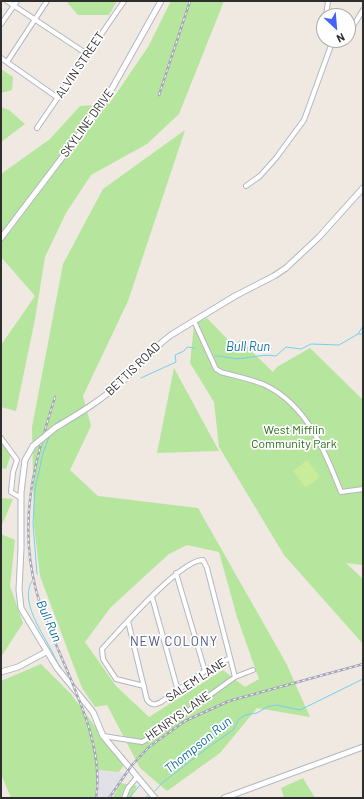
<!DOCTYPE html>
<html>
<head>
<meta charset="utf-8">
<style>
	body { margin:0 }
	#map { position:relative; width:364px; height:799px; overflow:hidden; background:#efe9e1; font-family:Barlow,sans-serif }
	canvas { display:block }
	.frame { position:absolute; inset:0; border:2px solid #2e2e2e; pointer-events:none }
	.north { position:absolute; left:316px; top:8px; width:40px; height:40px; box-sizing:border-box; background:#fff; border:1px solid #ababab; border-radius:50%; rotate:154deg; font-size:11px; font-weight:700; line-height:16px; text-align:center; color:#2e2e2e }
	.north::after { content:''; display:block; margin:auto; width:14px; height:18px; background:#4264fb; clip-path:polygon(50% 0,100% 100%,50% 72%,0 100%) }
</style>
</head>
<body>
<div id="map">
<canvas width="364" height="799"></canvas>
<div class="frame"></div>
<div class="north">N</div>
</div>
<script>
const c = document.querySelector('canvas').getContext('2d');
c.lineJoin = 'round';
function fill(path, color) { c.fillStyle = color; c.fill(path, 'evenodd'); }
function strokePath(path, color, width, dash) { c.strokeStyle = color; c.lineWidth = width; c.lineCap = dash ? 'butt' : 'round'; c.setLineDash(dash || []); c.stroke(path); }
function write(font, color, halo, rows, align = 'center') {
  c.font = font + ' Barlow,sans-serif'; c.lineWidth = 3.5; c.setLineDash([]); c.textBaseline = 'middle'; c.strokeStyle = halo; c.fillStyle = color; for (const [text, x, y, turn = 0] of rows) {
    c.save(); c.translate(x, y); c.rotate((+turn || 0) * Math.PI / 180); c.textAlign = isNaN(turn) ? turn : align; if (halo) c.strokeText(text, 0, 0); c.fillText(text, 0, 0); c.restore();
  }
}
fill(new Path2D(`
	M97,770L125,773L113,798H95Z`), '#e3e1e8');
fill(new Path2D(`
	M66,1H117L109,15H78Z
	M171,1H224L179,114L147,144L91,175L66,213L45,257L35,319L16,411L1,407V345L35,296L1,257V174L50,139L80,106L109,104L148,47Z
	M1,69L13,77L12,90L1,93Z
	M1,107L9,110L25,124L1,142Z
	M185,130L128,301L83,396L91,426L70,470L98,496L198,508L286,663L310,717L257,708L220,753L167,791L140,768L107,705L95,707L82,688L40,576L34,525L32,427L63,264L103,189ZM187,545L219,552L237,617L259,679L245,687L223,670L149,717L116,686L85,642L111,607L169,554Z
	M207,318L233,345L240,340L273,372L277,367L310,348L363,400V565L346,563L363,579V644L284,555L219,447L214,402L190,363L194,324Z
	M174,368L219,451L157,453Z
	M1,439L11,454L6,469L1,468Z
	M1,498L13,499L1,527Z
	M1,534L15,540L10,586L23,623L1,657Z
	M41,664L71,694L124,765L119,772L97,770L95,798H11L1,774V681Z
	M303,778L315,798H284L281,788Z
	M120,783L137,786L131,798H113Z`), '#b6e59e');
fill(new Path2D(`
	M307,460L320,477L306,488L293,471Z`), '#c9ec9a');
strokePath(new Path2D(`
	M358,334H363
	M215,356C222,356 225,357 231,358C242,361 260,353 276,356L286,347L301,349L311,344L339,345L358,334L363,326
	M141,378L176,362L175,355L184,351L187,347L195,348
	M53,426L60,420
	M37,574L33,523L35,489L43,453L50,435
	M32,581C20,600 40,629 49,646C53,653 56,661 61,668
	M155,791L162,783L210,746L233,730L239,719L245,715L257,713L267,707L276,705L300,710L363,679
	M129,798L141,784
	M145,798L149,795`), '#75cff0', 1);
const minor = new Path2D(`
	M7,1L87,54
	M326,16L328,1
	M1,24L17,1
	M348,31L352,28L363,10
	M1,58L58,98
	M7,62L47,1
	M37,128L124,1
	M246,186L260,176L276,158L304,120L333,40
	M194,321L216,369L221,372C235,376 251,379 265,385C307,405 325,451 341,492L363,489
	M1,438L17,460L13,472L11,492L21,498
	M176,573L205,671
	M152,597L178,691
	M128,621L147,700C152,706 155,705 161,702L205,671L230,658
	M235,677L253,670
	M103,736L142,742L153,736L235,677L207,568L203,560C181,559 119,631 102,649L103,659L116,679L144,686
	M124,798L128,788L137,777`);
const tertiary = new Path2D(`
	M1,238L105,101L161,1
	M55,428C80,413 103,399 124,380C140,365 153,348 171,335L235,296L274,276L286,268L319,237L363,188
	M33,446L25,460L21,492V548L19,590L21,608L57,668L93,712L103,736L155,798
	M1,672L18,667L46,652
	M224,798L363,747`);
strokePath(minor, '#b4b7c1', 6);
strokePath(tertiary, '#b4b7c1', 7);
strokePath(minor, '#fff', 4);
strokePath(tertiary, '#fff', 5);
const rail = new Path2D(`
	M159,95L190,1
	M55,397C34,464 18,520 36,590C53,654 107,731 96,798
	M109,798L132,765L149,747L185,721L229,701L363,664`);
strokePath(rail, '#a3a6b8', 2.5);
strokePath(rail, '#fff', 1, [3]);
const tertiaryBridge = new Path2D(`
	M33,446L55,428`);
strokePath(tertiaryBridge, '#b4b7c1', 7, []);
strokePath(tertiaryBridge, '#fff', 5);
write('12px', '#2e2e2e', '#fff', [
	["ALVIN STREET",80,65,-56],
	["SKYLINE DRIVE",87,123,-54],
	["BETTIS ROAD",133,369,-44],
	["SALEM LANE",196,680,-33],
	["HENRYS LANE",178,716,-35]
]);
write('12px', '#2c6e1b', '#fff', [
	["West Mifflin",294,430],
	["Community Park",294,444]
]);
write('italic 13px', '#0d6fa3', '#fff', [
	["Bull Run",248,347],
	["Bull Run",49,621,66],
	["Thompson Run",198,745,-39]
]);
c.letterSpacing = '1px';
write('13px', '#4d5680', '#fff', [
	["NEW COLONY",174,642]
]);
c.letterSpacing = '0px';
</script>
</body>
</html>
